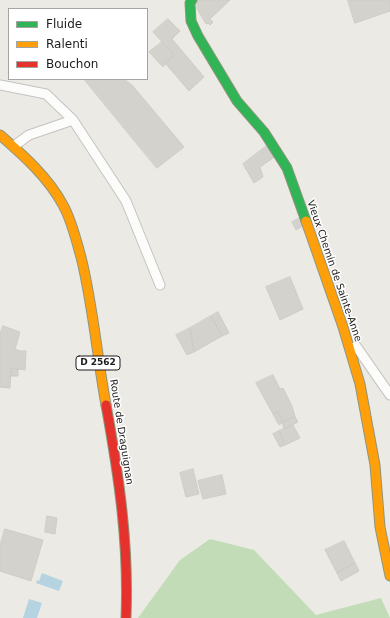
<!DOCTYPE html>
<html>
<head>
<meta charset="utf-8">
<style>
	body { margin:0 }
	#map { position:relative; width:390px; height:618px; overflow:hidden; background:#eceae4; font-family:"DejaVu Sans",sans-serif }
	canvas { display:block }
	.legend { position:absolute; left:8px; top:8px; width:140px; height:72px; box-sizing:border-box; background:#fff; border:1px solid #a4a4a4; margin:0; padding:5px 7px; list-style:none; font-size:12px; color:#1c1c1c }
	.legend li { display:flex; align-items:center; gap:8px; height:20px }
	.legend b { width:20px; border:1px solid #a4a4a4 }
</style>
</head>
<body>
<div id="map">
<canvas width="390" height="618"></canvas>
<ul class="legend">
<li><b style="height:5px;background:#30b455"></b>Fluide</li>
<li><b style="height:5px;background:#ff9f0a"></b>Ralenti</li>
<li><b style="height:5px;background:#e5322d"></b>Bouchon</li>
</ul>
</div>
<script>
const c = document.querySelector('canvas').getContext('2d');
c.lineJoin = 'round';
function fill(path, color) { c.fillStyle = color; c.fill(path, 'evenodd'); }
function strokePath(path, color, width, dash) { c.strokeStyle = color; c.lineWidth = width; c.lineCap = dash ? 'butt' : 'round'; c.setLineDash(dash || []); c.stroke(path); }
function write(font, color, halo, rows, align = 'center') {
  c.font = font + ' "DejaVu Sans",sans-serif'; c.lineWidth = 3; c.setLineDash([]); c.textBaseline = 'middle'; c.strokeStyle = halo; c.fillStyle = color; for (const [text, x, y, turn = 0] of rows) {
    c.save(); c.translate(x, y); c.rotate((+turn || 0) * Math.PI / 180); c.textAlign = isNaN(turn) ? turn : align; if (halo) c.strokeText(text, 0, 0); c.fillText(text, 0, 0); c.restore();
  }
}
fill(new Path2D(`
	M210,539L254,550L316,615L381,598L390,618H138L180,560Z`), '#c1dcb7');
fill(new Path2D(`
	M42,573L63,581L59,591L36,583L37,580L39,581Z
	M29,599L42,603L37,618H23Z`), '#b5d3e1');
const building = new Path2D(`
	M198,0H230L210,19L213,22L210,25L208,23L206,24L197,9Z
	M348,0H390V11L355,23Z
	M168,19L180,31L172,39L204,77L189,91L165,63L174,55L153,32Z
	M162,42L174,55L165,63V65L163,67L149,52Z
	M84,79H124L132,85L184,147L157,168Z
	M269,144L276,156L260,167L263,177L254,183L243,164Z
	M300,218L303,226L296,230L292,222Z
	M290,277L303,309L280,320L266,287Z
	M218,312L229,333L222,336L211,316Z
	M211,316L222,336L194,352L190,328Z
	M3,326L20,332L15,349L20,351H26L25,370L11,368L10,388L0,387V334Z
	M190,328L194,352L187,355L176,335Z
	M11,368L18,369V376H11Z
	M273,375L280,389L283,388L292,406L295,417L283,422L278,412L273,414L256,383Z
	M278,412L283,422L279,425L273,414Z
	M295,417L298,422L284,429L282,422Z
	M293,425L300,438L285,445L279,431Z
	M279,431L285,445L280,447L273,434Z
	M193,469L199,494L186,497L180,473Z
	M222,475L226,494L203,499L198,481Z
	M47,516L57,518L55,534L45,532Z
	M5,529L43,540L31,581L0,571V546Z
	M344,541L355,563L337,573L325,550Z
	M355,563L359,571L341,581L337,573Z`);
fill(building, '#d4d2cd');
strokePath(building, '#cfccc6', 1);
const lane = new Path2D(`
	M0,85L46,94L73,120
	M14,146L29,135L73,120L126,201L160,285
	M356,346L390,395`);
const fast = new Path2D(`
	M192,0L190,3L191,21L198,36L237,101L264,132L287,168L306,221`);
const slow = new Path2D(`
	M0,135C24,156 48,177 63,205C72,221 76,240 81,257C93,305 97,356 106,405
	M306,221L343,327L360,384L375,465L380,527L390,576`);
const jam = new Path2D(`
	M106,405C119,477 129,544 126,618`);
strokePath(lane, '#c4c3c0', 11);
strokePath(fast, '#91957c', 11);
strokePath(slow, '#91957c', 11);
strokePath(jam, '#91957c', 11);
strokePath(lane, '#fcfcfb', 9);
strokePath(fast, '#30b455', 9);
strokePath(slow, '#ff9f0a', 9);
strokePath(jam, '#e5322d', 9);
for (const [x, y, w] of [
	[98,363,44]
]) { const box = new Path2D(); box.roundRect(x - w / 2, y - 7, w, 14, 3); c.fillStyle = '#fff'; c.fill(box); strokePath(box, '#1c1c1c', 1); }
write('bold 9px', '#1c1c1c', null, [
	["D 2562",98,363]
]);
write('10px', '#1c1c1c', '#fff', [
	["Vieux Chemin de Sainte-Anne",334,271,71],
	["Route de Draguignan",121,432,81]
]);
</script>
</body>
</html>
